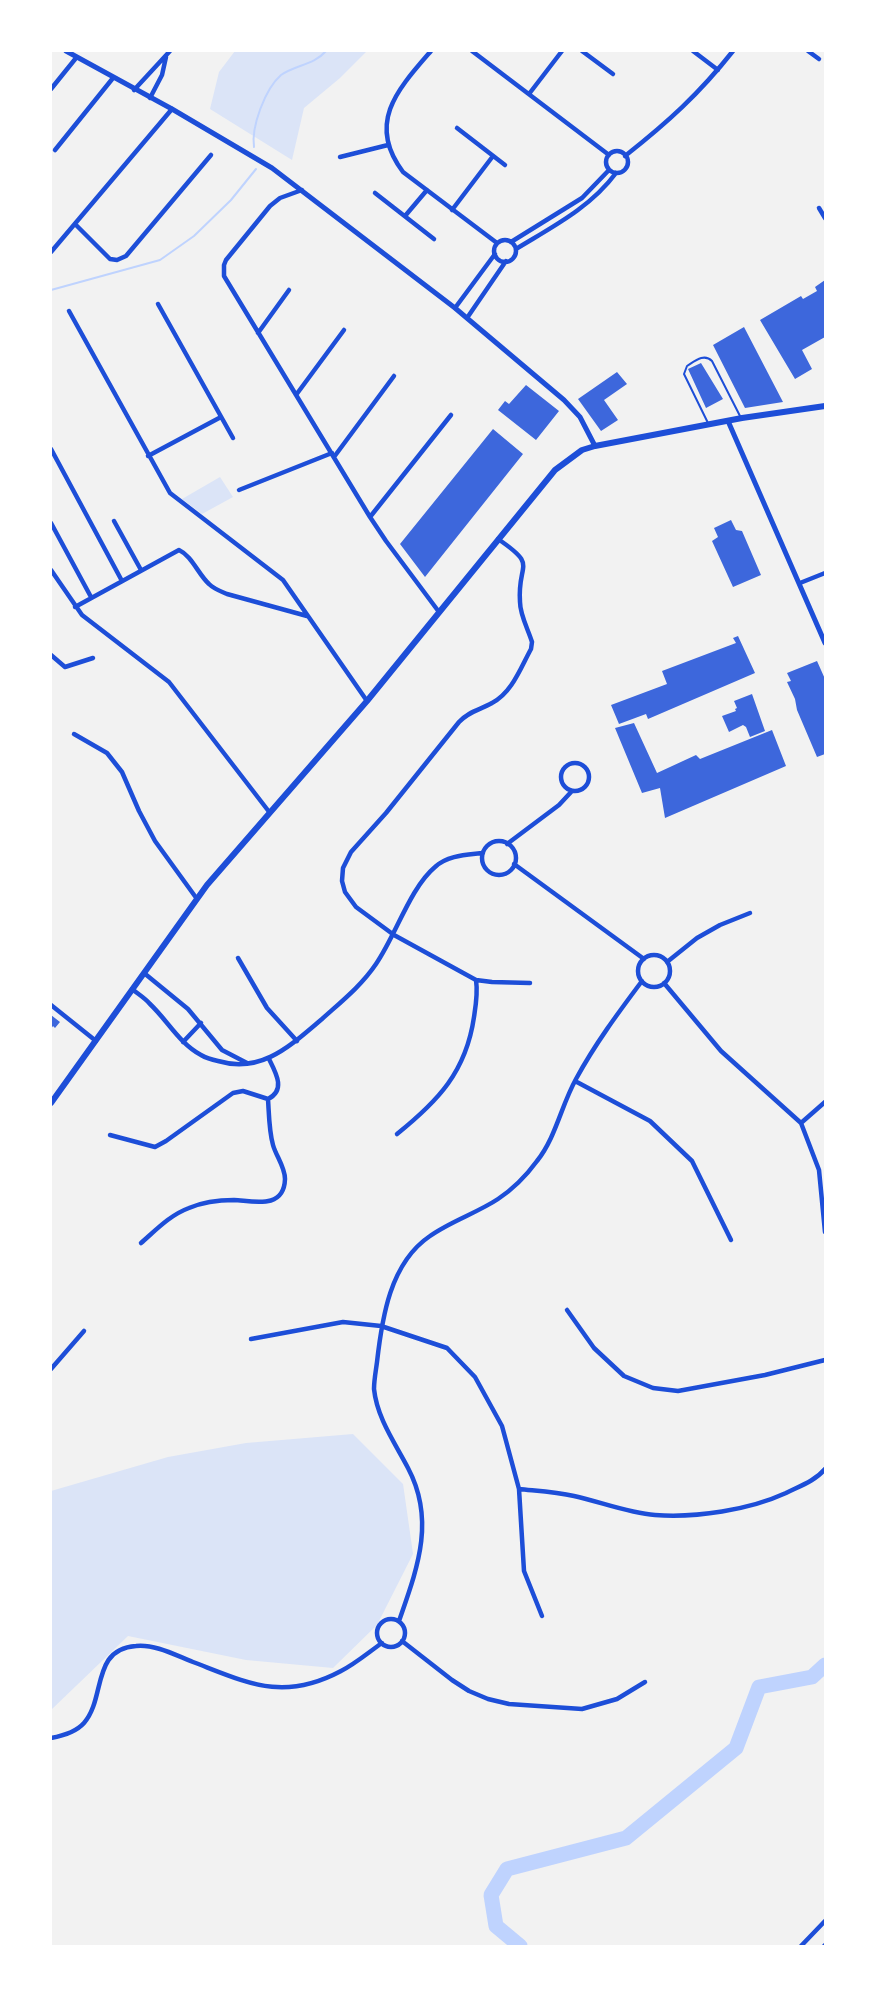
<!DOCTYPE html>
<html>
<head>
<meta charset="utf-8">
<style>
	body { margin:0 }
	#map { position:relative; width:876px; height:1997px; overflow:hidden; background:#f2f2f2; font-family:"IBM Plex Sans",sans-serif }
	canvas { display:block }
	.frame { position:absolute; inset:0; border:52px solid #fff; pointer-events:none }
</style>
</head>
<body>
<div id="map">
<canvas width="876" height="1997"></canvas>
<div class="frame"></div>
</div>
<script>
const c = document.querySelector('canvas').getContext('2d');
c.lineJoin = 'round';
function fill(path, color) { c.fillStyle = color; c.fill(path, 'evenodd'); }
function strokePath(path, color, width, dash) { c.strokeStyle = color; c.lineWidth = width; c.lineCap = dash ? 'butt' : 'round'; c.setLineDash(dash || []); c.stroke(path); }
fill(new Path2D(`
	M235,51H367L340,78L304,108L292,160L210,109L219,72Z
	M220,477L233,497L202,514L182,499Z
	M353,1434L403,1484L413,1554L377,1625L333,1668L246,1660L128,1636L51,1710V1491L168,1457L246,1443Z`), '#dbe4f7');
strokePath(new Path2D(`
	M254,147C251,127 265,89 281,75C295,65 314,65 326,51
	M51,290L160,260L194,236L231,200L256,169`), '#bfd3fe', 2);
strokePath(new Path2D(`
	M520,1946L496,1926L491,1895L507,1869L626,1838L736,1748L759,1687L812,1677L825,1665`), '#bfd3fe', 15);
fill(new Path2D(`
	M825,280V337L802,350L812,369L795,379L760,320L801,296L803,299L817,291L815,287Z
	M744,327L783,402L745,408L713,345Z
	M701,363L723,399L706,408L688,369Z
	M617,372L627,384L604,400L618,420L601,431L578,399Z
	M526,385L559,411L536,440L498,410L505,401L509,404Z
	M493,429L523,454L425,577L400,544Z
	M731,520L736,530L742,531L761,575L733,587L712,541L718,537L714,528Z
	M738,636L755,673L648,719L646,714L619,724L611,705L667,684L662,671L736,643L733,638Z
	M817,661L825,679V754L817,757L797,710L795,699L787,682L791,681L787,673Z
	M752,694L765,731L750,737L746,727L743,725L729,732L722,716L736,711L735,709L737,708L734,701Z
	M634,723L657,773L696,755L700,759L772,730L786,766L665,818L660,788L642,793L615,728Z
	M51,1015L60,1022L55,1028L53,1026L51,1029Z`), '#3d67dc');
strokePath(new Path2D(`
	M708,423L684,374L687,366C695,361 704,353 712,361L740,416`), '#1d4ed8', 2);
strokePath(new Path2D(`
	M431,51C398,89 366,123 403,172L497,243
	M472,51L609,155
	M582,51L613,74
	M693,51L718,70
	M808,51L819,59
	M51,89L76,58
	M134,90L170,51
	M529,94L562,51
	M150,98L162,75L166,57
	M457,128L505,165
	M55,150L113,78
	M606 162a11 11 0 1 1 22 0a11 11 0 1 1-22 0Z
	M625,156C668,122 699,94 733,51
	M340,157L388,145
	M302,190L280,198L270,206L226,260L224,265V276L370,517L386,541L439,612
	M375,193L434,239
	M819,208L825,218
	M452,210L493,156
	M405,216L427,190
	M75,224L110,259L117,260L126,256L211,155
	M494 251a11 11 0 1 1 22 0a11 11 0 1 1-22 0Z
	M511,242L582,198L609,170
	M516,249C552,227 590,208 616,173
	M51,252L172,109
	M158,304L233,438
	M455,308L495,254
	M69,311L170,493L283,580L367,701
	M467,318L506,261
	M258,333L289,290
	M296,395L344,330
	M51,449L122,581
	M148,456L221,417
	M334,457L394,376
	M239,490L332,453
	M370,517L451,415
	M114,521L141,570
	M51,523L91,597
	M498,539C539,567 517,562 520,602C520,615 528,629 532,642L531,649C521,667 512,693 492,703C480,710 469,711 459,722L386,813L351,852L343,868L342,881L345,892L356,907L394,935L476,980L492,982L530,983
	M51,570L82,615L169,682L270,813
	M800,583L825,573
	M75,607L179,550C192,556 198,574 209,584C214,589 220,591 227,594L307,616
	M51,655L65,667L93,658
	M74,734L107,753L122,772L139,811L155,841L197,899
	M561 777a14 14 0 1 1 28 0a14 14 0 1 1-28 0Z
	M482 858a17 17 0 1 1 34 0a17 17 0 1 1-34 0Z
	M507,844L559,805L572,791
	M514,864L644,959
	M638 971a16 16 0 1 1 32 0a16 16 0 1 1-32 0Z
	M238,958L267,1008L297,1041
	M667,962L697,938L720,925L750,913
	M144,973L188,1009L222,1050L247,1063
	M664,983L721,1051L801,1123L819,1170L825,1232
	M132,989C138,994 145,998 150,1004C168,1021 179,1043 201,1055C206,1058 213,1060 218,1061C262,1074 291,1045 322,1019C342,1001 361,986 376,964C396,935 410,888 435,867C448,855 467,855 483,853
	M51,1005L96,1041
	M183,1042L201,1023
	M575,1081L650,1121L692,1161L731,1240
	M801,1123L825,1102
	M397,1134C438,1101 466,1072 474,1017C476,1004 478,993 476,980
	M110,1135L155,1147L166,1141L233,1093L243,1091L268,1099C286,1090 276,1073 269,1059
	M141,1243C156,1230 170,1215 189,1208C203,1202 219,1200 234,1200C253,1201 284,1210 285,1179C285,1167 276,1156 273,1145C269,1131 269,1114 268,1099
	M567,1310L594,1348L624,1376L653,1388L678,1391L765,1375L825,1360
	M251,1339L343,1322L381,1326L447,1348L475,1377L502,1426L519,1489L524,1571L542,1616
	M51,1369L84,1331
	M519,1489C538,1491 556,1492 574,1496C601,1502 628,1513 655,1515C696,1518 749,1510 786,1493C800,1486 815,1481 825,1469
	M377 1633a14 14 0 1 1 28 0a14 14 0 1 1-28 0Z
	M399,1621C417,1569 436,1521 408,1468C395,1443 377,1418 374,1389C374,1380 376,1370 377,1362C382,1318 390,1263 430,1236C451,1221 477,1213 498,1199C513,1189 526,1176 537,1161C556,1137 561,1106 576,1079C595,1044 618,1013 642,981
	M402,1641L452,1680L469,1691L488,1699L509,1704L582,1709L617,1699L645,1682
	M51,1738C62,1736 76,1732 84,1723C106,1698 91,1649 136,1646C155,1644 175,1655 193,1662C248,1683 283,1702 341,1671C355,1664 369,1652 382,1643
	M801,1946L825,1921
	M824,1946L825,1945`), '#1d4ed8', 4.5);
strokePath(new Path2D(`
	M66,51L172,109L272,168L455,308L564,400L580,417L595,446
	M728,421L825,643`), '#1d4ed8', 5);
strokePath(new Path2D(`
	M51,1103L207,885L367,701L555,470L582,450L595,446L742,418L825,406`), '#1d4ed8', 6);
</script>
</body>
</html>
